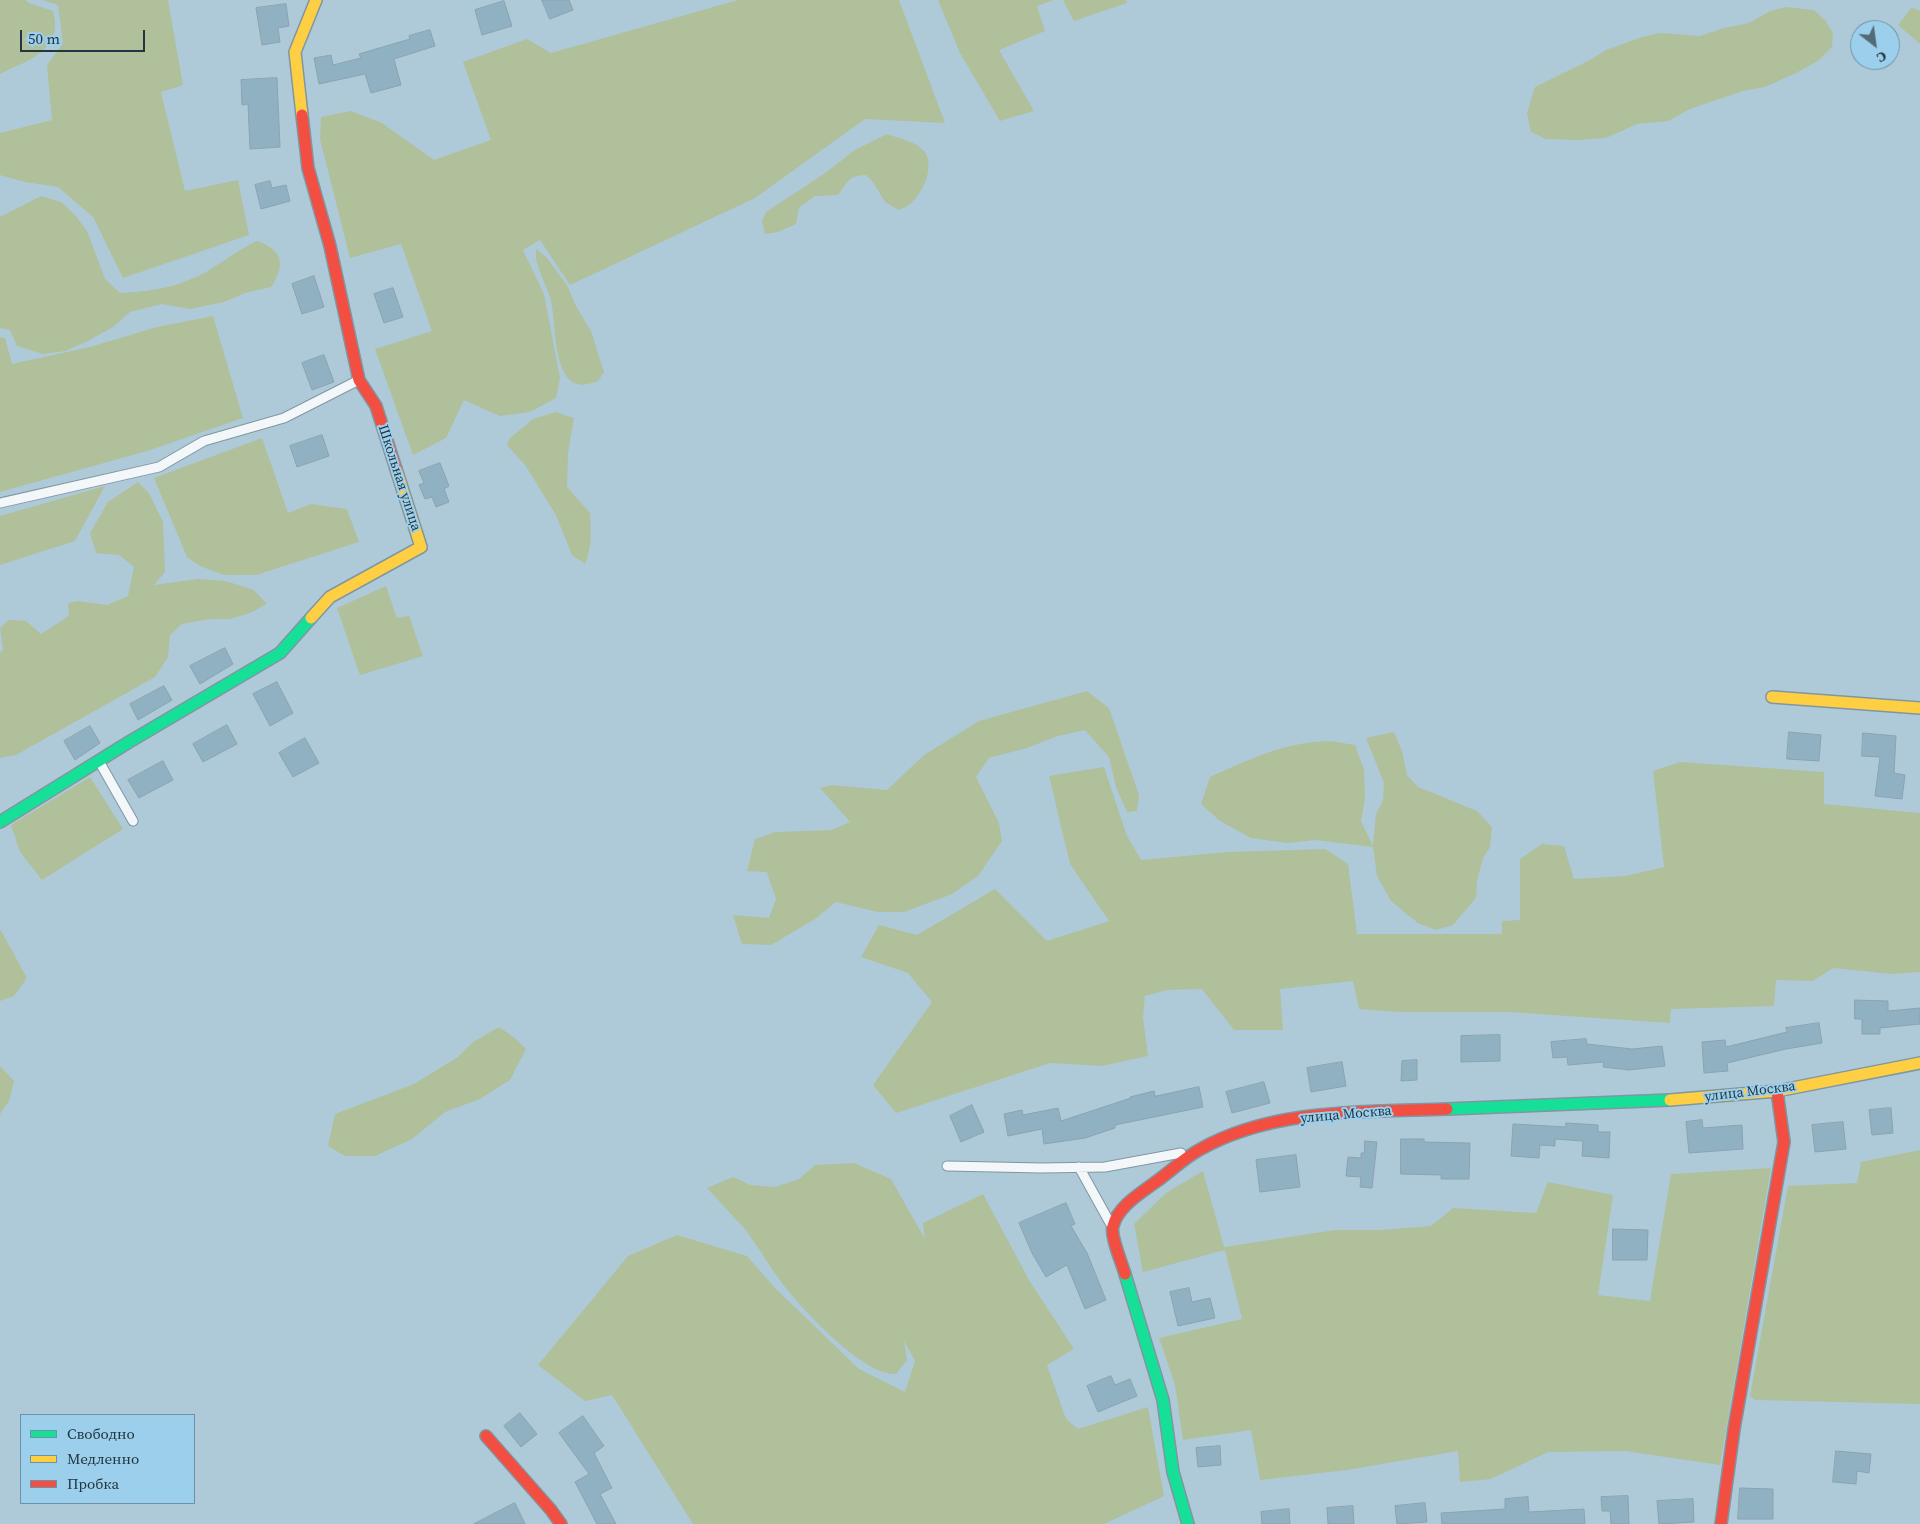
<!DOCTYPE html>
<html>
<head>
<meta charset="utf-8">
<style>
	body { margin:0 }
	#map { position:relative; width:1920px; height:1524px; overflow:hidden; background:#aecad9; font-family:"Source Serif 4",serif }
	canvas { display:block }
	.legend { position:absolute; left:20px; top:1414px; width:175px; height:90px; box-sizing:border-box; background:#9ccfeb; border:1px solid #6b92a7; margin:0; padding:6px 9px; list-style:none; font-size:15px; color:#223642 }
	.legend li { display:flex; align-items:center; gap:10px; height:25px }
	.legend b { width:25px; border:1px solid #6b92a7 }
	.north { position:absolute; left:1850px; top:20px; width:50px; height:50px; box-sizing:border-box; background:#9ccfeb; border:1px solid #6b92a7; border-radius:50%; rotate:150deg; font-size:14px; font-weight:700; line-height:20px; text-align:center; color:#223642 }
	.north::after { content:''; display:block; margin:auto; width:18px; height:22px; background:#536a77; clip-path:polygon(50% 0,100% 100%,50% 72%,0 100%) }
	.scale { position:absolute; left:20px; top:30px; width:125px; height:22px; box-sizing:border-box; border:2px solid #223642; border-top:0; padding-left:6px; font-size:15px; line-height:18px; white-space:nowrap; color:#223642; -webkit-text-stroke:4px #9ccfeb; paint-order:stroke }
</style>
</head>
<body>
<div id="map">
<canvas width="1920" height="1524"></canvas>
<ul class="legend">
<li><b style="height:6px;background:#16e098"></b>Свободно</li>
<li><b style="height:6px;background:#ffcf43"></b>Медленно</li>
<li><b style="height:6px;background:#f24e42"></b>Пробка</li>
</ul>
<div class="north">С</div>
<div class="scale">50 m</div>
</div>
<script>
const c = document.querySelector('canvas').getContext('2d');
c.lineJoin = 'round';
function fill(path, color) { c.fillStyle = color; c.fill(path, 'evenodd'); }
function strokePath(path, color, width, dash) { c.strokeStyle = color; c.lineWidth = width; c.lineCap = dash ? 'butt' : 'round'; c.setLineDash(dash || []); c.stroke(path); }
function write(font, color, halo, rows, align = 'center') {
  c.font = font + ' "Source Serif 4",serif'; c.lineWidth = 4; c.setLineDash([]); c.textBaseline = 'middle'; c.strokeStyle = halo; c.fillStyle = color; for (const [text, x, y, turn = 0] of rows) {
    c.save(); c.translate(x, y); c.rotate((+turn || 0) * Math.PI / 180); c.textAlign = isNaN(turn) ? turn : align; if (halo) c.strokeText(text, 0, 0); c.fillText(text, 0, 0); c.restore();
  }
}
fill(new Path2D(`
	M0,0H25L29,3L53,11C64,50 29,60 0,74Z
	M42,0H168L183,85L161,92L185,191L238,180L249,235L123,278L93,217L58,187L25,182L0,175V133L52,120L47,65L63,43L58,5Z
	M738,0H899L945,123L865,119L755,198L570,285L540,240L523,250L544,294L560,378L556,398L530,412L500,416L464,400L446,438L413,455L375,349L432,331L401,244L350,258L320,139L321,117L351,111L382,123L434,160L491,140L463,62L527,39L551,53Z
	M938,0H1054L1037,6L1045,31L999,50L1034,111L1000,121L960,53Z
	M1063,0H1126L1127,3L1074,21Z
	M1785,7L1814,10L1825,20L1833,33L1832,47L1818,61L1794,74L1765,87L1743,91L1690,109L1668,121L1637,124L1606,138L1577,140L1546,139L1531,132L1527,113L1535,87L1590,60L1606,50L1642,37L1660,33L1700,36L1724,28L1749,23L1770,11Z
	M1912,7L1920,11V44L1898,25Z
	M887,134C897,138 915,141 923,150C936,164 924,191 912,202C909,206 903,208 899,210L885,202L873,182L866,175C847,176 849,181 838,195L815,196L799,208L796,224L778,232L765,234L762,221L766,212L824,174L855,150Z
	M41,196L61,202L75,215L87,231L105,279L120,293C143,292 168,289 189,280C213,271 233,252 257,241C283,250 286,265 271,287L245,293L224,302L190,309L162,304L130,312L113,327L88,341L65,351L43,354L17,346L10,330L0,328V217Z
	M536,249L546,257L567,285L576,306L591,331L604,372L598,381C590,384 580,387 572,382C553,368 556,323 551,301C547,283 534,268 536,249Z
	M213,316L243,418L147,451L0,492V337L5,338L12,364L90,347L157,327Z
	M556,412L574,418L568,453L567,487L590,513C591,530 592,547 585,564L572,555L556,515L525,465L507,445L510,438L533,419Z
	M262,438L288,513L311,504L347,509L359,542L256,575H224L200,566L187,557L154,478Z
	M138,482L149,493L163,522L165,572L154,585L198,579L226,581L254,590L267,604L250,613L230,619H210L182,624L170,635L168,657L155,677L16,755L0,758V653L3,649L0,628L9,620L26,621L41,634L69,616L68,603L78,601L107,605L128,596L134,567L119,555L96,553L90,533L108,502Z
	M105,486L75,541L0,565V516Z
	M386,586L397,618L409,616L423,656L360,675L337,608Z
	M1087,691L1109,708L1139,795L1137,811L1127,812L1116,787L1109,757L1085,730L1058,736L1027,748L989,758L976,777L999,823L1002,841L978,876L952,894L904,912H878L836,902L815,919L771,945L742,944L733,915L769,918L776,899L767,872L747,871L755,839L776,832L832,830L850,822L820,788L831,785L887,790L924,755L979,721Z
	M1394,732L1402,751L1407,775L1418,787L1477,811L1492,827L1490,847L1483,858L1477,881L1476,898L1453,925L1436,930L1418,923L1391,901L1377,876L1373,847L1315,840L1287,843L1251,838L1220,821L1201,804L1210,777C1248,760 1285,742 1328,741C1337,741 1346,744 1355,745L1364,770L1365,799L1361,821L1373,846L1376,814L1383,800L1384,783L1366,738Z
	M1680,762L1824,772V804L1920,813V972L1892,974L1833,968L1813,981L1776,980L1774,1006L1671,1009L1670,1023L1509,1012H1401L1359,1009L1353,981L1280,989L1283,1030H1234L1202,989L1167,990L1145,996L1143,1017L1148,1056L1102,1066L1050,1063L896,1113L873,1085L932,1002L908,973L861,957L879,925L917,935L995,889L1047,941L1109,921L1070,864L1049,776L1104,767L1127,836L1141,860L1228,852L1325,849L1348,864L1357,934H1502V921L1520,920V859L1542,844L1564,846L1574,879L1626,876L1664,867L1653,771Z
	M90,777L123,829L42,880L20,852L11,825Z
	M0,929L27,978L14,996L0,1001Z
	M499,1027L515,1038L526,1049L510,1080L480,1099L445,1112L412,1139L375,1156H345L328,1146L335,1114L414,1084L458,1057L473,1042Z
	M0,1066L14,1081L9,1101L0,1114Z
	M1920,1150V1404L1755,1400L1750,1396L1788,1186L1857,1183L1861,1162Z
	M854,1163L891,1179L925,1239L923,1223L983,1194L1029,1280L1074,1349L1047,1365L1066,1419L1078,1429L1148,1407L1164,1496L1104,1524H693L612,1395L585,1401L538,1365L628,1256L677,1235L747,1256L776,1289L859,1369L905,1392L915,1361L904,1341L907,1360L896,1374C865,1376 808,1315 789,1292C772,1272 760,1248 743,1227C731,1214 719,1201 707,1188L733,1177L750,1185L775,1187L799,1179L815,1165Z
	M1771,1168L1720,1465L1625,1451L1548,1452L1491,1479L1460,1482L1458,1451L1347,1470L1260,1480L1251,1430L1183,1440L1175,1385L1159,1338L1242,1319L1225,1250L1143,1272L1134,1224L1166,1193L1203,1171L1224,1247L1335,1230H1382L1431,1226L1453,1208L1536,1213L1548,1182L1613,1195L1598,1295L1650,1301L1671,1174Z`), '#afc09a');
const building = new Path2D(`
	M542,0H569L573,10L550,19Z
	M504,1L512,26L482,35L475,10Z
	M286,4L289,26L278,28L280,42L262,45L256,8Z
	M430,30L435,46L394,59L401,85L371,93L365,74L319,84L314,58L331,55L333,65L361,58L359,54L410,39L409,36Z
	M277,78L280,147L250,149L248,104L242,105L241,80Z
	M270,181L272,188L286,185L290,201L261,209L255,185Z
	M314,276L324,307L302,314L292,284Z
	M393,288L403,317L384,323L374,294Z
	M324,355L334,382L312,390L302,363Z
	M322,435L329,456L297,467L290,446Z
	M440,463L449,486L444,489L449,502L436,507L432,497L425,499L419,485L424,483L419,471Z
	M225,648L233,664L200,684L190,666Z
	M277,682L293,713L270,726L253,694Z
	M164,686L172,700L138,720L130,704Z
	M227,725L237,744L203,762L193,744Z
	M90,726L100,743L75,760L64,741Z
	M1789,732L1821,735L1819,761L1787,759Z
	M1863,733L1896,736L1894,773L1905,775L1902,799L1875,796L1880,757L1862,756Z
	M305,738L319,763L293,777L279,753Z
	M163,761L173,780L139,798L128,780Z
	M1855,1000L1888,1001V1011L1920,1008V1024L1880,1028V1034H1862V1019H1855Z
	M1819,1023L1822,1043L1786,1049L1727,1063L1728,1071L1704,1073L1702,1042L1725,1040L1726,1047L1787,1032L1786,1028Z
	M1500,1035V1061L1461,1062V1036Z
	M1586,1039L1587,1044L1632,1049L1662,1046L1665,1066L1629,1070L1603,1067L1604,1062L1568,1065L1567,1057L1553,1058L1551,1042Z
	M1417,1060V1080L1401,1081L1402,1061Z
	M1342,1062L1346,1086L1311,1092L1307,1068Z
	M1264,1082L1270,1103L1232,1113L1226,1092Z
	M1199,1087L1203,1107L1115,1125V1128L1085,1138L1044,1144L1042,1129L1008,1136L1004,1114L1022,1110L1023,1115L1058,1108L1061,1121L1131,1098L1130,1097L1154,1091L1155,1096Z
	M972,1105L984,1132L961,1142L950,1116Z
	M1891,1108L1893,1133L1872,1135L1869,1110Z
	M1702,1120L1703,1128L1742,1125L1743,1149L1689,1153L1686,1122Z
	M1843,1122L1846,1149L1815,1152L1812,1125Z
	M1566,1123L1598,1125V1132H1610L1609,1158L1582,1156L1583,1141L1555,1139V1146L1540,1145L1539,1158L1511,1156L1513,1124L1566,1127Z
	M1401,1139H1424V1142L1470,1143L1469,1179H1441V1175L1401,1174Z
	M1365,1141L1377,1142L1372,1188L1360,1187L1361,1177L1346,1176L1348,1157L1361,1158V1153H1364Z
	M1296,1155L1300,1187L1260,1192L1256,1160Z
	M1066,1203L1075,1224L1071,1226L1087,1253L1106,1300L1085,1309L1067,1265L1046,1277L1032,1253L1019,1223Z
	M1613,1229L1648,1230L1647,1260H1613Z
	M1189,1288L1192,1302L1210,1298L1215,1318L1178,1326L1170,1292Z
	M1111,1376L1115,1385L1130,1379L1137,1396L1098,1412L1087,1386Z
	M520,1413L537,1434L521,1447L504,1426Z
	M583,1416L604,1446L594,1453L612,1488L600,1494L616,1524H597L575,1482L589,1474L559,1433Z
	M1220,1446L1221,1465L1198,1467L1196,1448Z
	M1836,1451L1871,1454L1869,1473L1857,1471L1856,1484L1833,1482Z
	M1740,1488L1773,1489V1519H1738Z
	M1628,1496L1629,1524H1611L1610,1511H1602L1601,1497Z
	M1528,1497L1529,1512L1584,1509L1585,1524H1442L1441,1513L1505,1509V1499Z
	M1693,1499L1694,1522L1659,1524L1657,1501Z
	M515,1503L525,1524H474Z
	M1425,1503L1427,1522L1397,1524L1395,1506Z
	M1353,1506L1354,1524H1328L1327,1508Z
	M1289,1509L1290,1524H1262L1261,1512Z`);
fill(building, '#90b1c2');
strokePath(building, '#8ca2ae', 1);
const lane = new Path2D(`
	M0,503L159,467L204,441L284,418L359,380
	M100,763L133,821
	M947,1166L1041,1168L1105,1167L1181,1153
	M1079,1167L1110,1223`);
const fast = new Path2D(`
	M0,822L129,742L280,653L311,618
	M1447,1109L1670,1100
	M1125,1274L1163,1400L1173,1472L1188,1524`);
const slow = new Path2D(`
	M302,115L295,52L316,0
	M311,618L330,597L421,547L396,469
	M1772,697L1920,708
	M1670,1100L1777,1091L1920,1063`);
const jam = new Path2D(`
	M302,115L308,168L330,246L359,380L376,406L396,469
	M1125,1274C1122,1263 1110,1236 1113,1226C1118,1206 1141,1193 1157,1181C1171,1171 1184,1158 1199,1150C1272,1108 1366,1112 1447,1109
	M486,1436L551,1510L561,1524
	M1721,1524L1734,1429L1784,1142L1777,1091`);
strokePath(lane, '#8096a1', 11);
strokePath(fast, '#8096a1', 14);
strokePath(slow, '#8096a1', 14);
strokePath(jam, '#8096a1', 14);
strokePath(lane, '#f3f7f9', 9);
strokePath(fast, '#16e098', 11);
strokePath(slow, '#ffcf43', 11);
strokePath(jam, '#f24e42', 11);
write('14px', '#223642', '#9ccfeb', [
	["Школьная улица",399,478,72],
	["улица Москва",1750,1092,-7],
	["улица Москва",1346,1115,-5]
]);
</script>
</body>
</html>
